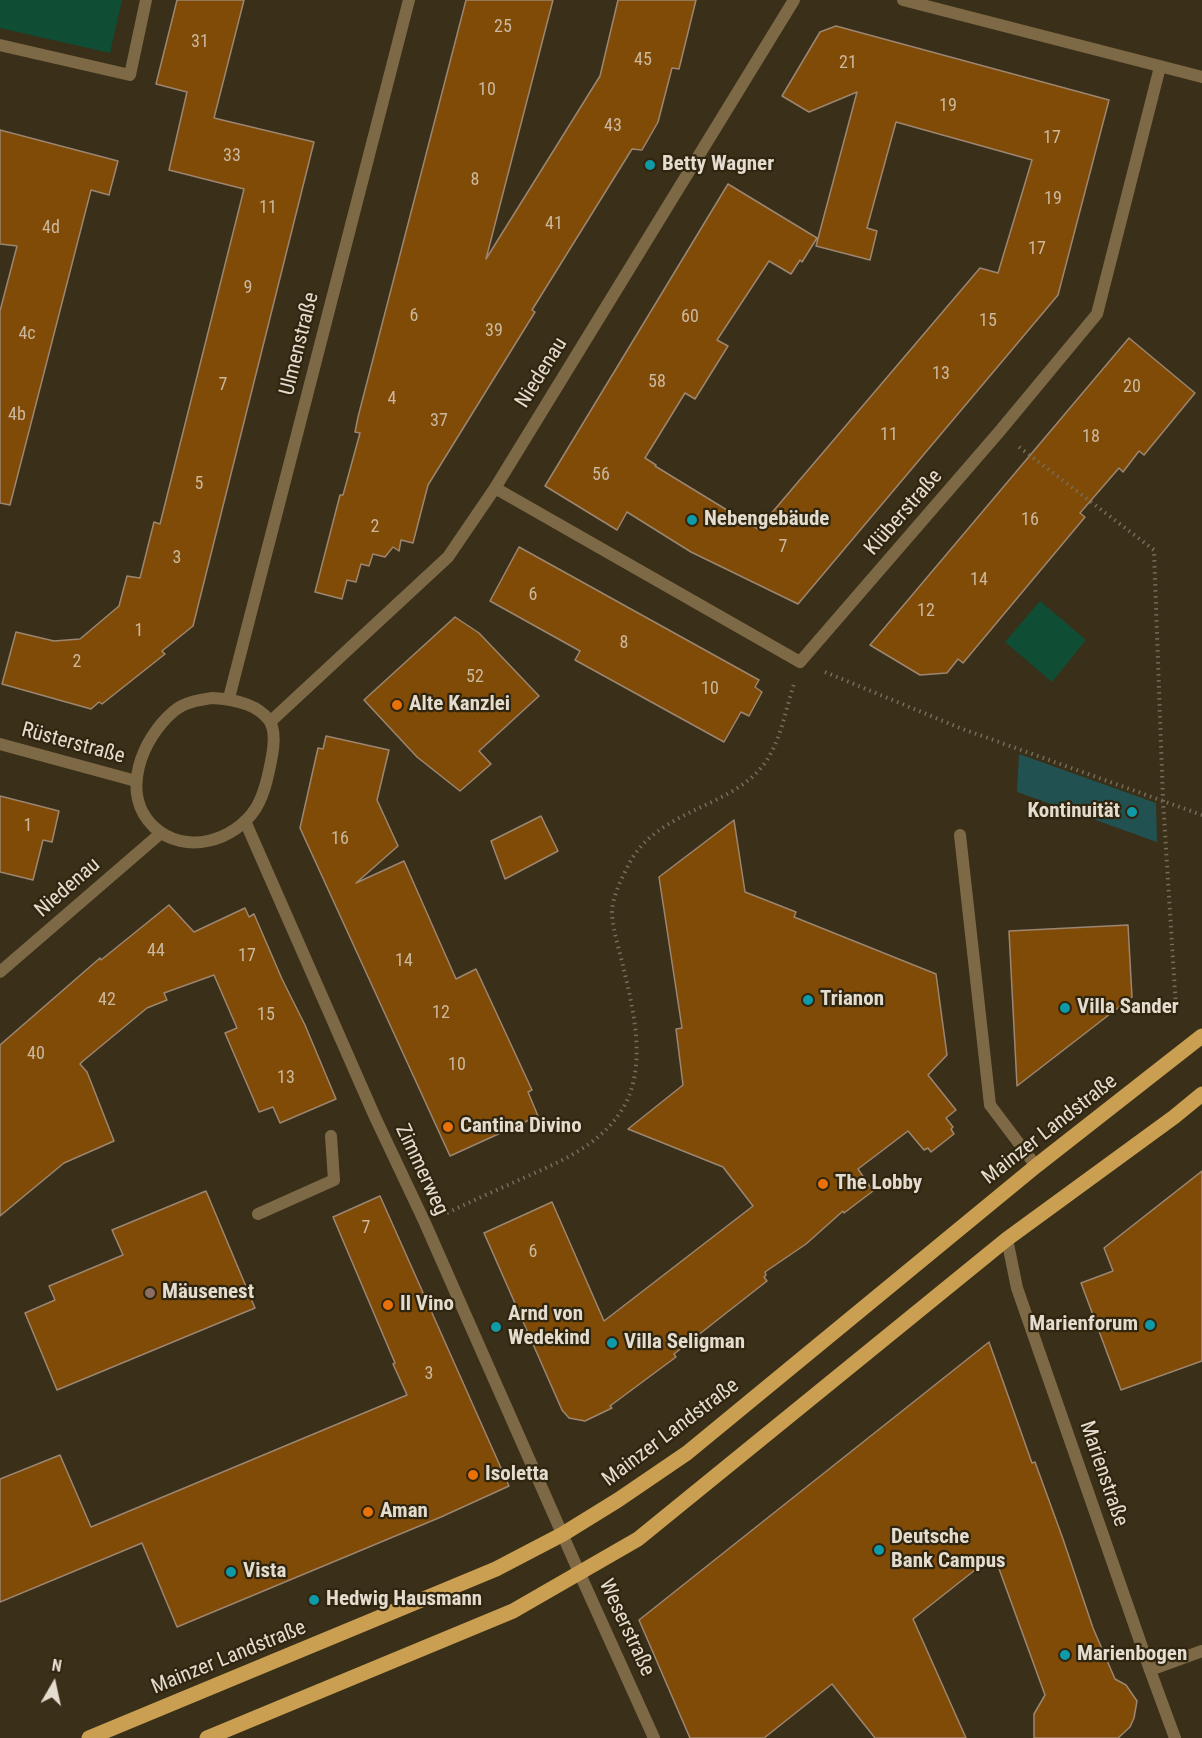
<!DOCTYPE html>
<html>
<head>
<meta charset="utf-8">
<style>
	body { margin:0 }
	#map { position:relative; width:1202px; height:1738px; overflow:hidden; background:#3a2f18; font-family:"Roboto Condensed",sans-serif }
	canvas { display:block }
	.north { position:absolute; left:24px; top:1654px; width:60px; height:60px; -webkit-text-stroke:4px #30250f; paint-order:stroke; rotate:9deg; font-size:16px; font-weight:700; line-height:24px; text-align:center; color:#e4ddcf }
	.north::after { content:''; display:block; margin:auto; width:21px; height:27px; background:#e4ddcf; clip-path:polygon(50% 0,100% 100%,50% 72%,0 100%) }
</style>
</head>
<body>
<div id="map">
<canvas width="1202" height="1738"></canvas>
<div class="north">N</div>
</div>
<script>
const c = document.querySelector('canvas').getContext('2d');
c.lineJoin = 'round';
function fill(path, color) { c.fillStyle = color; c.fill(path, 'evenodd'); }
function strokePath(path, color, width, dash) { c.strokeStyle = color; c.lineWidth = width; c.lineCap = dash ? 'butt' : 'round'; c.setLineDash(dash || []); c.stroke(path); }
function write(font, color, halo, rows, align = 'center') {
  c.font = font + ' "Roboto Condensed",sans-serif'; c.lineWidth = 4.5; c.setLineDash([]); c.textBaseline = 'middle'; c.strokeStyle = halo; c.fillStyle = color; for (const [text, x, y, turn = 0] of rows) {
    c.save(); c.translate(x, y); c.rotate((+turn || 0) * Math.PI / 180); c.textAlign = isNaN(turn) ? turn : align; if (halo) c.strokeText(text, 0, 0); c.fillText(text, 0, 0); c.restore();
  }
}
fill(new Path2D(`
	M0,0H122L110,53L0,28Z
	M1040,601L1086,640L1052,682L1005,642Z`), '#0f4d35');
fill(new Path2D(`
	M1019,754L1156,803L1157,842L1017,792Z`), '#225152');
const building = new Path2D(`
	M177,0H244L214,118L314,142L193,626L162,651L165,654L102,704L99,702L91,709L2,684L16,632L54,641L80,639L119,606L127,576L140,578L154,522L160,524L244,189L169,170L187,92L156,84Z
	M466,0H553L486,259L600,76L618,0H696L679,69L672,68L658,122L642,150L632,149L532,310L535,312L428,485L413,543L401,540L399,551L393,547L385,557L373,554L369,566L361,564L356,582L347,580L342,599L315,592L340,495H343L360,433L355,432L358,417Z
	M836,26L1109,100L1058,295L798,604L691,552L627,512L617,530L545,486L728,184L817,238L802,262L800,260L791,274L769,261L717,340L728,346L695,399L685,393L645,458L656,465L655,466L758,529L980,268L998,273L1032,160L896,122L867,228L877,231L870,260L816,246L857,92L809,112L782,96L820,32Z
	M0,130L118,161L109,195L91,190L10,505L0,503V311L17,246L0,244Z
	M1129,338L1195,393L1144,455L1139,451L1123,472L1119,468L1080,513L1085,517L963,663L958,659L947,673L920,675L870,645Z
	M519,547L759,680L755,687L762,692L749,716L741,712L724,742L575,660L580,651L490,601Z
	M455,617L479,633L539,696L479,751L491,764L460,791L417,757L364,700Z
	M326,736L389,750L377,800L398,846L356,883L404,861L456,979L476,969L532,1090L528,1092L538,1116L450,1156L300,828L318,748L323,749Z
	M0,796L59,811L52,842L43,840L33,880L0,872Z
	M541,816L558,851L505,879L491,841Z
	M734,820L745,892L796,912L794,917L936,974L947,1055L928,1075L956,1110L946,1118L953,1127L951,1129L954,1134L931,1152L928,1148L924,1150L908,1131L858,1169L873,1191L844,1213L843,1211L806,1244L765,1272L766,1275L764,1277L767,1281L674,1354L676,1357L610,1406L612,1408L585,1421L569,1418L562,1410L484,1233L552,1202L604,1321L753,1206L723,1167L628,1129L683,1085L676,1029L682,1028L659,877Z
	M169,905L194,932L245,908L249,917L254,914L282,979L305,1025L336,1099L280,1123L273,1107L259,1112L225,1033L237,1028L214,975L164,993L167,1000L147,1008L83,1061L80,1064L87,1072L114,1141L64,1163L0,1216V1045L100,958L101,960Z
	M1128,925L1132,997L1017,1086L1009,931Z
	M1202,1171V1361L1121,1390L1081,1283L1113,1271L1104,1248Z
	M206,1191L255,1308L57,1390L25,1313L55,1300L49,1286L123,1255L112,1230Z
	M380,1196L509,1486L441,1517L177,1627L142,1543L0,1602V1479L60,1455L91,1527L407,1395L393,1364L395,1363L333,1217Z
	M989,1342L1032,1463L1035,1462L1063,1539L1093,1628L1115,1679L1126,1685L1137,1701L1134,1718L1130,1727L1118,1738H1034V1714L1045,1695L994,1555L913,1619L966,1738H875L832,1684L764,1738H690L639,1620Z`);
fill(building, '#804b07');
strokePath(building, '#9c8672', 1.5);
strokePath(new Path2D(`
	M1019,447L1154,550L1163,800L1176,1008
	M825,672L960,728L1202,815
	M447,1213C472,1201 497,1190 521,1179C560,1162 601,1145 623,1108C647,1068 634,1012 624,970C620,952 613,932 612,913C612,896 623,876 630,862C658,811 727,808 761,768C780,746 785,711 794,684`), '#776d59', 4, [1.5, 4.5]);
strokePath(new Path2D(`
	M960,835L990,1105L1036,1166
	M258,1214L334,1180L331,1136
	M1150,1670L1175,1738`), '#7d6945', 12);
strokePath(new Path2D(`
	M903,0L1202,77
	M0,45L130,75L146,0
	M495,488L800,662L999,432L1097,314L1160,67
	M212,698C233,699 256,703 269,720C276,730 274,745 272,756C269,772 265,793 256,808C235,841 185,856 154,827C119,794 142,738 174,711C185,702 199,700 212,698Z
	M229,698L409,0
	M270,722L448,557L495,488L794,0
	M0,744L136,781
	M245,821L375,1117L425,1223L579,1572L654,1738
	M0,972L161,833
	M1007,1239L1017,1288L1150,1670L1202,1651`), '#7d6945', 12);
strokePath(new Path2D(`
	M89,1738L496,1569L563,1534L618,1500L687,1453L1036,1166L1202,1036
	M207,1738L513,1611L638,1539L1007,1239L1174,1117L1202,1094`), '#ca9f51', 15);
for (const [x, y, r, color] of [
	[650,165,6,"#0f9aa8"],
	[692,520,6,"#0f9aa8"],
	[397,705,6,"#e8710a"],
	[1132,812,6,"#0f9aa8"],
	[808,1000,6,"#0f9aa8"],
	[1065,1008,6,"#0f9aa8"],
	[448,1127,6,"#e8710a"],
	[823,1184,6,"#e8710a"],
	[150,1293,6,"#8d6e63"],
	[388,1305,6,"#e8710a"],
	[1150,1325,6,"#0f9aa8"],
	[496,1327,6,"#0f9aa8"],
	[612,1343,6,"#0f9aa8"],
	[473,1475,6,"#e8710a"],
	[368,1512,6,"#e8710a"],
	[879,1550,6,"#0f9aa8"],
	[231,1572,6,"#0f9aa8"],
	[314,1600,6,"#0f9aa8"],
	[1065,1655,6,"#0f9aa8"]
]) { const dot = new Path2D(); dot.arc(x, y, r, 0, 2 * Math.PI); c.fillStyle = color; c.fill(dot); strokePath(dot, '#30250f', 2); }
write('18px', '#cbb89d', null, [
	["25",503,27],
	["31",200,42],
	["45",643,60],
	["21",848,63],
	["10",487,90],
	["19",948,106],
	["43",613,126],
	["17",1052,138],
	["33",232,156],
	["8",475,180],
	["19",1053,199],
	["11",268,208],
	["41",554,224],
	["4d",51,228],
	["17",1037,249],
	["9",248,288],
	["6",414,316],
	["60",690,317],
	["15",988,321],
	["39",494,331],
	["4c",27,334],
	["13",941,374],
	["58",657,382],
	["7",223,385],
	["20",1132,387],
	["4",392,399],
	["4b",17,415],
	["37",439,421],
	["11",889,435],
	["18",1091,437],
	["56",601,475],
	["5",199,484],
	["16",1030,520],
	["2",375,527],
	["7",783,547],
	["3",177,558],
	["14",979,580],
	["6",533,595],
	["12",926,611],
	["1",139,631],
	["8",624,643],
	["2",77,662],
	["52",475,677],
	["10",710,689],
	["1",28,826],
	["16",340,839],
	["44",156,951],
	["17",247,956],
	["14",404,961],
	["42",107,1000],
	["12",441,1013],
	["15",266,1015],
	["40",36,1054],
	["10",457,1065],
	["13",286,1078],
	["7",366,1228],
	["6",533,1252],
	["3",429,1374]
]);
write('bold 21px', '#e4ddcf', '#30250f', [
	["Betty Wagner",662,165],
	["Nebengebäude",704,520],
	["Alte Kanzlei",409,705],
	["Kontinuität",1120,812,"right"],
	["Trianon",820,1000],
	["Villa Sander",1077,1008],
	["Cantina Divino",460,1127],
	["The Lobby",835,1184],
	["Mäusenest",162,1293],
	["Il Vino",400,1305],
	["Arnd von",508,1315],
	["Wedekind",508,1339],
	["Marienforum",1138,1325,"right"],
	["Villa Seligman",624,1343],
	["Isoletta",485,1475],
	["Aman",380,1512],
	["Deutsche",891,1538],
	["Bank Campus",891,1562],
	["Vista",243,1572],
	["Hedwig Hausmann",326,1600],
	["Marienbogen",1077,1655]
], 'left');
write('21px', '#e4ddcf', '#30250f', [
	["Ulmenstraße",300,344,-76],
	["Niedenau",542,373,-58],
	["Klüberstraße",904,513,-49],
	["Rüsterstraße",73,744,15],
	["Niedenau",68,888,-41],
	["Mainzer Landstraße",1050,1130,-38],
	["Zimmerweg",421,1170,65],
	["Mainzer Landstraße",671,1433,-37],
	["Marienstraße",1103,1474,71],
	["Weserstraße",626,1628,65],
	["Mainzer Landstraße",229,1658,-22]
]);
</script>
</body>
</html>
